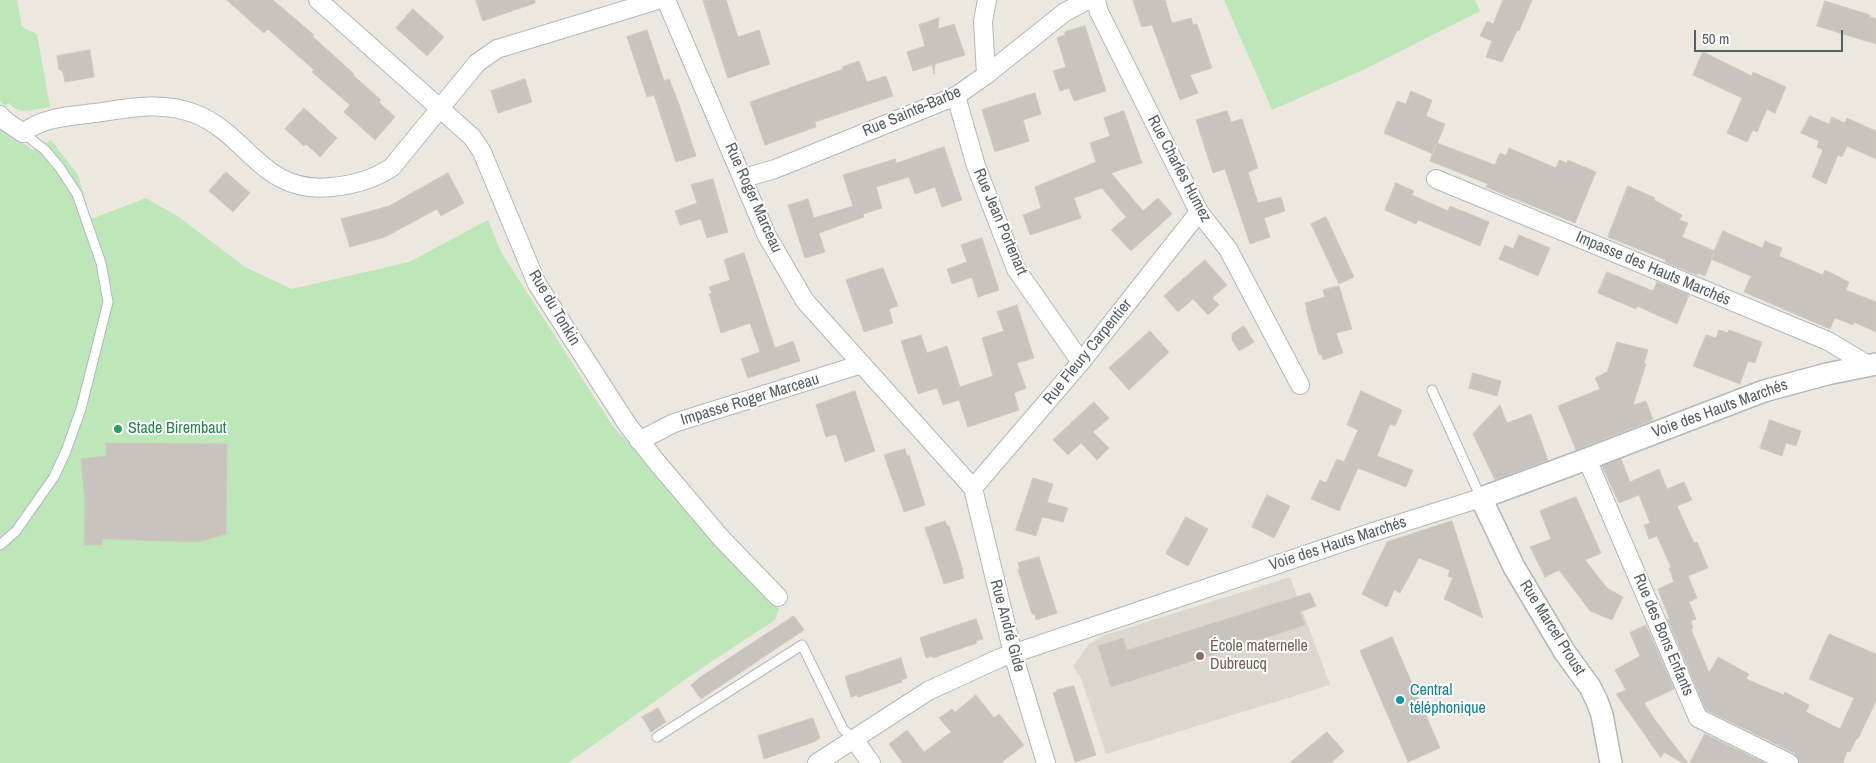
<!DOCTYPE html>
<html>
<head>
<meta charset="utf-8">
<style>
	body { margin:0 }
	#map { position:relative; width:1876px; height:763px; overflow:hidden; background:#ede8df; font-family:"Archivo Narrow",sans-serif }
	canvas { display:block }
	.scale { position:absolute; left:1694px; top:30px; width:149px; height:22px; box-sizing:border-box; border:2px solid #585d62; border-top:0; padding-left:6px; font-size:15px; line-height:18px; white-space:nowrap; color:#585d62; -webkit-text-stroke:4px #fff; paint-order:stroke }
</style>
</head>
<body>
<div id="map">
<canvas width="1876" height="763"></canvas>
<div class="scale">50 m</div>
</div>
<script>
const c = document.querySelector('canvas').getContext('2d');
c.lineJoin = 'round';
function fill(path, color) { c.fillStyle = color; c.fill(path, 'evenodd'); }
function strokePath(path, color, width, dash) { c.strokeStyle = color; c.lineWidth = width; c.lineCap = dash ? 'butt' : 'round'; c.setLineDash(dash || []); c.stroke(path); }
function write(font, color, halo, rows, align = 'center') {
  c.font = font + ' "Archivo Narrow",sans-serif'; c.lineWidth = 4; c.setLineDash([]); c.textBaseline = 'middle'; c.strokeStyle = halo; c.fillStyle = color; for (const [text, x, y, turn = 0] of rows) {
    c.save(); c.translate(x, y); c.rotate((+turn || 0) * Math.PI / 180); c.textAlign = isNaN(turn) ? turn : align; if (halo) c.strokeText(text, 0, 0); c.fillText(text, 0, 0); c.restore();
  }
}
fill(new Path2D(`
	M1290,577L1330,685L1106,754L1081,678L1073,666L1088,645L1105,635Z`), '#dcd7ce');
fill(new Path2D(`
	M0,0H17L22,27L37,34L50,107C35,109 19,116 9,103L4,106L0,101Z
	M1224,0H1475L1480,11L1363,70L1272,110Z
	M0,127L33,150L51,140L78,175L91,219L146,198L179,217L245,267L292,289L409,262L488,220L501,252L612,425L779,609L775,620L699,670L568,763H0Z`), '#bde7b9');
const building = new Path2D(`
	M227,0H273L314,35L312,36L354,74L353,75L381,100L379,102L395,117L375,140L344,112L350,105L312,72L314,70L268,29L264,33Z
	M476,0H535V3L483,21Z
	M703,0H726L738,37L759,30L770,64L728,78Z
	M1133,0H1165L1172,23L1191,18L1193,25L1197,24L1212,68L1190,75L1198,93L1180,100L1152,25L1142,27Z
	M1503,0H1532L1519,31H1517L1502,62L1486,57L1492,41L1480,36L1487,21L1493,24Z
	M1825,1L1870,15V17L1876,19V44L1817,26Z
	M413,9L444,37L427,56L396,28Z
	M939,18L938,29L954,24L965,55L935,64L934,74L932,65L913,71L907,52L925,46L919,25Z
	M1085,26L1106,91L1074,101L1069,88L1060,91L1053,71L1066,67L1057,38L1065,35V32Z
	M647,30L664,81L669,79L679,104L696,156L676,162L654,95L647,97L627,37Z
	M90,50L94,77L65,82L63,72L59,69L57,56Z
	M1703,52L1752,76L1753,72L1786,87L1775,113L1767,109L1757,132L1753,130L1747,142L1727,133L1742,98L1693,75Z
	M859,61L867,82L886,76L893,96L815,122L816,127L765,145L750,102L843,69V67Z
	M525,79L532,102L498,113L491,91Z
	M1411,91L1432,100L1426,116L1445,124L1433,154L1384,133L1397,101L1406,104Z
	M1035,93L1041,114L1023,120L1029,141L995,152L982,110Z
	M304,108L337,138L320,157L306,144L304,146L285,129Z
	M1124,111L1142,163L1111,173L1143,211L1158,198L1172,214L1131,251L1111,230L1126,217L1102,188L1074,198L1081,218L1030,235L1023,215L1041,208L1035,187L1096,162L1090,143L1110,136L1104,118Z
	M1227,111L1231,122L1242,119L1258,168L1248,172L1258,203L1281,197L1285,211L1264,218L1270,237L1250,244L1225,169L1213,173L1196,120Z
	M1810,116L1829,124L1832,117L1845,123L1847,118L1876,131V159L1847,146L1842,157L1838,155L1826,184L1812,177L1823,150L1817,147L1819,141L1801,133Z
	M1437,143L1495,165L1500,153L1506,156L1509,148L1556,168L1559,160L1567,163L1568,160L1596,172L1575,223L1486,187L1488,184L1430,161Z
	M944,147L962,200L942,207L935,187L915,194L909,177L876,187L882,208L863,214L864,217L819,233L825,252L805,258L788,205L808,199L814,218L853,206L843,175L895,159L896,163Z
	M226,172L250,193L233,212L209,191Z
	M448,173L464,203L441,216L437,209L385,237L350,247L341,219L389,206Z
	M713,179L728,232L707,238L701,219L680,225L675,211L697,203L691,185Z
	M1396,183L1414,191L1412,195L1448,211L1450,206L1489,222L1480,246L1418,220L1416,224L1385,210Z
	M1628,186L1655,198L1654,200L1682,215L1679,220L1688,223L1682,237L1715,251L1705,276L1698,273L1697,275L1665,262L1666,260L1608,237Z
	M1326,217L1354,277L1339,284L1311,224Z
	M1723,231L1762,248L1765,241L1782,248L1779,256L1823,275L1825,270L1849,282L1846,290L1876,302V332L1854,322L1853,325L1835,318L1830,329L1744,292L1751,276L1711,259Z
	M1519,235L1550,248L1538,276L1499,259L1505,245L1513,249Z
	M982,238L999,290L978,297L972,277L952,284L947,269L967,262L961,245Z
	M744,253L775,348L793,341L800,361L748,378L741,359L760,352L750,323L721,333L709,294L712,293L709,287L730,280L724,260Z
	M1205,260L1227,285L1212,298L1219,305L1208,315L1193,299L1178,312L1164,296Z
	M883,268L898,306L889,309L893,323L864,332L846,280Z
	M1607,272L1653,291L1657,282L1689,295L1677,324L1637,306L1636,309L1598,293Z
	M1339,286L1352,329L1336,333L1343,353L1323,360L1321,354L1319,355L1306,310L1307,309L1305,303L1325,297L1323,290Z
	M1017,305L1034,358L1017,363L1026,388L1014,393L1019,410L968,427L959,400L943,405L937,388L918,394L901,341L921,335L927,353L947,346L960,387L993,376L982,338L1004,331L997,312Z
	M1244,326L1254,342L1239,351L1232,340V334Z
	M1719,330L1728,333L1729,330L1762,342L1755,363L1748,361L1740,384L1693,366L1706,335L1716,338Z
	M1150,331L1169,352L1129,390L1109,368Z
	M1617,342L1648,350L1644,363L1646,364L1633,405L1646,401L1653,420L1576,450L1558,406L1600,389L1595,378L1607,372Z
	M1473,373L1501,381L1497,396L1469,388Z
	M855,391L875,451L845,462L836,434L826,437L816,405Z
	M1361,391L1402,410L1395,426L1390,424L1377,456L1413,470L1406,487L1358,468L1339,511L1311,499L1320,480L1326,483L1337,459L1344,462L1358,430L1347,425Z
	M1094,402L1109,418L1093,432L1109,448L1097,460L1081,443L1068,455L1053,440Z
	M1500,405L1507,423L1531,414L1548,460L1495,480L1473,434Z
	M1770,420L1801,431L1796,446L1786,443L1782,456L1760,448Z
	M106,443L227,444L226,534L198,542L102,539V545H84L85,505L81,459L106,456Z
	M905,449L907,456L909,455L925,505L904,512L884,455Z
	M1621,459L1630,482L1659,469L1667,489L1684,482L1692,500L1677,506L1694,543L1697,542L1708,568L1688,576L1697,598L1689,602L1696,619L1691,621L1693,628L1691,629L1709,673L1718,657L1749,674L1746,679L1784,695L1785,692L1809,705L1806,712L1840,729L1854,698L1809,679L1829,634L1876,654V701L1858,739H1856L1850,752L1847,751L1843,763H1800L1798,758L1794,753L1706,710L1667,618L1670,620L1658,589L1674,582L1669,568L1671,567L1657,536L1649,539L1644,525L1650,523L1639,495L1619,503L1602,466Z
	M1033,478L1053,484L1047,502L1068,508L1063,522L1042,517L1036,536L1016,530Z
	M1267,495L1290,506L1274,538L1252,527Z
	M1576,497L1601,553L1585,560L1607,588L1623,597L1612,620L1590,611L1559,570L1545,577L1530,547L1551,539L1540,511Z
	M1186,517L1208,529L1188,566L1166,554Z
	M945,521L947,526H949L963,570L962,571L964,578L944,584L925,528Z
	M1452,521L1483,618L1444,599L1453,578L1448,576L1450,570L1419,558L1400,593L1394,590L1387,607L1362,594L1387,542Z
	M1039,557L1057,613L1036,620L1035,614H1032L1018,570L1020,569L1018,563Z
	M1310,593L1316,606L1300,612L1305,625L1111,687L1098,646L1123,638L1127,650Z
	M794,616L804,630L701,699L691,685L699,678Z
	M976,619L983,639L976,641L977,643L933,658L932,656L926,658L920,638Z
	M1646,625L1674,689L1644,703L1655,720L1688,763H1683L1664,752L1661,758L1616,694L1626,690L1615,670L1640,656L1630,633Z
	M1392,637L1440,748L1408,762L1360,651Z
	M901,658L907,678L901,680L902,682L879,690L858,697L857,695L851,697L845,677Z
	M1074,686L1096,755L1075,762L1053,693L1058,691L1057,690Z
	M976,695L994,718L999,714L1024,745L1001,763H903L889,744L907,730L924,752L951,732L939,718L952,709L955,712Z
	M658,708L666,722L651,732L642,717Z
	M813,718L820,738L814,742L764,759L758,736Z
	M1327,732L1344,751L1331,763H1290Z
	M1705,734L1765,763H1690Z`);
fill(building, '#c8c3bc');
strokePath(building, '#d2c9bd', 1);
const service = new Path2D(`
	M1432,390L1481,498
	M0,545L16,531L54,477L66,451L81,409L108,302L101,263L77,194L60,168L45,150L23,133
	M657,737L802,645L843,729L854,739`);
const minor = new Path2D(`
	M318,0L472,137L482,152L537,284L627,424L655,460L721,538L778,597
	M666,0L767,236L805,301L973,488L1013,654L1046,763
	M1096,0L1099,12L1199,212L1228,249L1300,385
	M986,75L983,21L987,0
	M956,96L976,166L1016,269L1081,362
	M0,115L4,120L23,133C42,117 72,116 95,113C128,108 161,101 193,113C248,133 261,195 332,187C354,185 374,179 392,167L477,63L497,49L658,0
	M744,178L775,169L956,96L986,75L1065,12L1088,0
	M1436,179L1828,341L1868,365
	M639,441L674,423L862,364
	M1587,459L1698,718L1789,763
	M973,488L1081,362L1199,212
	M854,739L871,763
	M817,763L928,691L1000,658L1373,532L1481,498`);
const tertiary = new Path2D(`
	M1611,763L1602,715L1597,701L1590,687L1564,651L1514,567L1481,498L1587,459L1764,391L1827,374L1876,364`);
strokePath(service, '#b2b7bb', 11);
strokePath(minor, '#b2b7bb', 20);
strokePath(tertiary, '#b2b7bb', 24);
strokePath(service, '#fff', 9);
strokePath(minor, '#fff', 18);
strokePath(tertiary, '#fff', 21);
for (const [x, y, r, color] of [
	[118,429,5,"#2e9e5b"],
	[1200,656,5,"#8d6e63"],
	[1400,700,5,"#0f9aa8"]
]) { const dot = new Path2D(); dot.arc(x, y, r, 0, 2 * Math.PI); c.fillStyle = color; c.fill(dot); strokePath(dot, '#fff', 2); }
write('16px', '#585d62', '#fff', [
	["Rue Sainte-Barbe",912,112,-23],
	["Rue Charles Humez",1179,169,62],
	["Rue Roger Marceau",753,198,66],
	["Rue Jean Portenart",1000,222,67],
	["Impasse des Hauts Marchés",1653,269,23],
	["Rue du Tonkin",554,308,59],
	["Rue Fleury Carpentier",1088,352,-51],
	["Impasse Roger Marceau",750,400,-17],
	["Voie des Hauts Marchés",1720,409,-20],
	["Voie des Hauts Marchés",1338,544,-18],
	["Rue André Gide",1007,626,75],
	["Rue Marcel Proust",1552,628,58],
	["Rue des Bons Enfants",1663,635,67]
]);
write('16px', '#27864d', '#fff', [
	["Stade Birembaut",128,429]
], 'left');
write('16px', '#785e54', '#fff', [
	["École maternelle",1210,647],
	["Dubreucq",1210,665]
], 'left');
write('16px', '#0d838f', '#fff', [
	["Central",1410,691],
	["téléphonique",1410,709]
], 'left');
</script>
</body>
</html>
